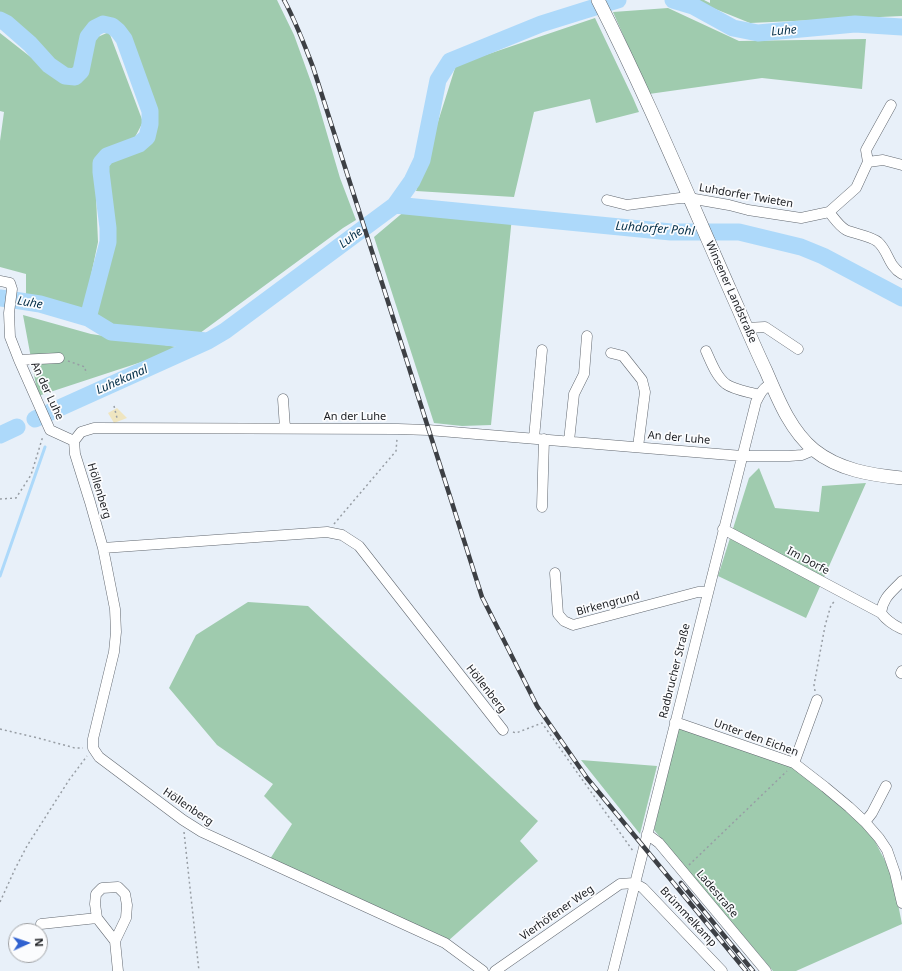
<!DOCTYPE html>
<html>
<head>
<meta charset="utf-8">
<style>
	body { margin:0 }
	#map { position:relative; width:902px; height:971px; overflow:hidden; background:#e8f0f9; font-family:"Noto Sans",sans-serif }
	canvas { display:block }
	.north { position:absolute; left:8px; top:923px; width:40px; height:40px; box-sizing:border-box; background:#fbfcfe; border:1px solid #a1a3a6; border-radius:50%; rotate:87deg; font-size:11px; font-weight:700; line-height:16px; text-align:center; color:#1b1d21 }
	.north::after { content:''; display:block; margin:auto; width:14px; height:18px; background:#2f61d0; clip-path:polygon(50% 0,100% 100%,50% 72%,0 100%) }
</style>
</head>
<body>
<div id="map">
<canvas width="902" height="971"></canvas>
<div class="north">N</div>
</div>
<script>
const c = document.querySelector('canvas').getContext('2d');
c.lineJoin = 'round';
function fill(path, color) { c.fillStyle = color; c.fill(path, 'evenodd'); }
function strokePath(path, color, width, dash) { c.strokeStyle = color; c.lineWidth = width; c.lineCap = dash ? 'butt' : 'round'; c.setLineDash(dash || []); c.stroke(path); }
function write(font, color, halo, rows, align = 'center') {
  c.font = font + ' "Noto Sans",sans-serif'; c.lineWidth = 3.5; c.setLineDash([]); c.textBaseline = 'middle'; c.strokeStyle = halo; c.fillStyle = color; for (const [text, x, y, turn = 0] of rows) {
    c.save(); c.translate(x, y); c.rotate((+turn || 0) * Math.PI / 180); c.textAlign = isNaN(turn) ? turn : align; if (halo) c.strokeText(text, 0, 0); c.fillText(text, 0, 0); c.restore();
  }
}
fill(new Path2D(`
	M0,0H277L294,35L315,93L340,178L356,220L343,228L196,336L151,328L118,327L102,323L93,313L115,231L104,170L109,159L145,144L154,132V114L119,24L110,18L88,24L78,70L66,72L15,23L0,14Z
	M693,0H704L710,3V0H902V16L750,23Z
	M668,8L739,41L866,39L862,89L762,78L649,94L613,12Z
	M595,18L633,98L639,112L596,123L590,99L534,112L514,197L416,191L456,65Z
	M109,32L143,122L135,137L105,150L97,158L95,172L98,242L84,309L26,294V274L0,267V141L4,112L0,111V33L65,84L82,80L91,40Z
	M406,210L512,217L491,425L462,426L434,423L374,237Z
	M23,315L91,334L184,348L38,396Z
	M759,468L775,508L819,512L822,486L866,483L806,618L718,576L749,478Z
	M248,602L308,606L538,821L520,841L538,861L448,941L270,859L292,824L264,796L273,784L217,745L169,688L196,635Z
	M678,725L791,765L823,790L869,830L892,874L902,924L796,971H773L654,830Z
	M581,760L657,766L640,834Z`), '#9fcbae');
fill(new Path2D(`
	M117,408L127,418L114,423L108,413Z`), '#efe5c0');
strokePath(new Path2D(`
	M0,576L45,447`), '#add9fa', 3);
strokePath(new Path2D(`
	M673,0L693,6L733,28L758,33L855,24L902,27
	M0,20L6,23L30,44L49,65L65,76L75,77L81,71L88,37L95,28L103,24L112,26L118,31L124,39L150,111V124L147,137L139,144L107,156L101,163V172L108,228V242L88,318
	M395,205L671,232H739L801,247L823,256L902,298
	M0,298L40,304L88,318L111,332L207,341
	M35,419L208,341L225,331L395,205L412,181L422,160L438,80L450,61L541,24L618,0
	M0,435L17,427`), '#add9fa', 17);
const minor = new Path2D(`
	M868,162L866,150L891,105
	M607,200L627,205L680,198H689L729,205L748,210L801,218L829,212L856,188L868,162L883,160L902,165
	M829,212C834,218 839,226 846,230C855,234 871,236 878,242C889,252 888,266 902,274
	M0,281L10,283L12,289L9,313L10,337L19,360L50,430L74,441
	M746,328L765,327L798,349
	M706,351C711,362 716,376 726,384C734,390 750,392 759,395
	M611,353L623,356L642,380L645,392L638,447
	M19,360L59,358
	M283,399L285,428
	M534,438L542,350
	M74,441L75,454L90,502L103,548L115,609L116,632L114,652L93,739V748L99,757L183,820L202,832L445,943L483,971
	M74,441L81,432L94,428L398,429L428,430L742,456H789L802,455L814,450
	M569,441L574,394L584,374L587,336
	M542,507L544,439
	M723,529L881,613C887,621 893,625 902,629
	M103,548L327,532L342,535L359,546L503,730
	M555,573L558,614L564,621L573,625L698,592H708
	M881,613C883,597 892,592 902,581
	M901,673L902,671
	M675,722L794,763L825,787L849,807L865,822L879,838L887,850L895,873L902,903
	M794,763L817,700
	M865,822L872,813L886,786
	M647,834L659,843L766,971
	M634,883L643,888L722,971
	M97,918L95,904L96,894L102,888L118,887L125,894L127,905L126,918L115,941
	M41,924L97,918L115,941L118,971
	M495,971L620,884L634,883
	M613,971L756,402C760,394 763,387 772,384`);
const major = new Path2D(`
	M598,0C649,100 692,205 738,308C747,329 756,350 766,371C778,399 790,430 814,450C839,470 871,475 902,478`);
strokePath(minor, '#626870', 11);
strokePath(major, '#626870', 14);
strokePath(new Path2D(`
	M68,361L85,367L86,374
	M114,406L117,418
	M0,499L16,498L31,475L43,436
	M334,524L396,451L397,439
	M815,691L814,685L825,626L831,605L836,600
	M0,729L38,738L75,748H83
	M513,732L516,733L542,723L633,851
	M184,832L199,971
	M689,865L787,771
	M0,902L15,869L27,846L69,780L87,756`), '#979da4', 1.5, [2, 3]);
strokePath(minor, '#fff', 10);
strokePath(major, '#fff', 13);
const rail = new Path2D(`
	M284,0C296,22 304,44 313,67L375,261L482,597L537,706L587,778L746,971
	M681,883L753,971`);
strokePath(rail, '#3d4045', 4.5);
strokePath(rail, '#fbfcfe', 3, [9]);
write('11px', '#1b1d21', '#fbfcfe', [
	["Luhdorfer Twieten",746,196,10],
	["Winsener Landstraße",731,292,66],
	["An der Luhe",47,391,65],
	["An der Luhe",355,417],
	["An der Luhe",679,438,5],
	["Höllenberg",99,491,73],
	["Im Dorfe",808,561,28],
	["Birkengrund",608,604,-15],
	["Radbrucher Straße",675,671,-76],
	["Höllenberg",486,689,52],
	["Unter den Eichen",756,738,20],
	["Höllenberg",188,807,34],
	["Ladestraße",717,894,50],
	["Vierhöfener Weg",557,913,-35],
	["Brümmelkamp",688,917,47]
]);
write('italic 12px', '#002c46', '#fbfcfe', [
	["Luhe",784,31,-5],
	["Luhdorfer Pohl",655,229,4],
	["Luhe",351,238,-37],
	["Luhe",30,303,10],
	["Luhekanal",122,380,-24]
]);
</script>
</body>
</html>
